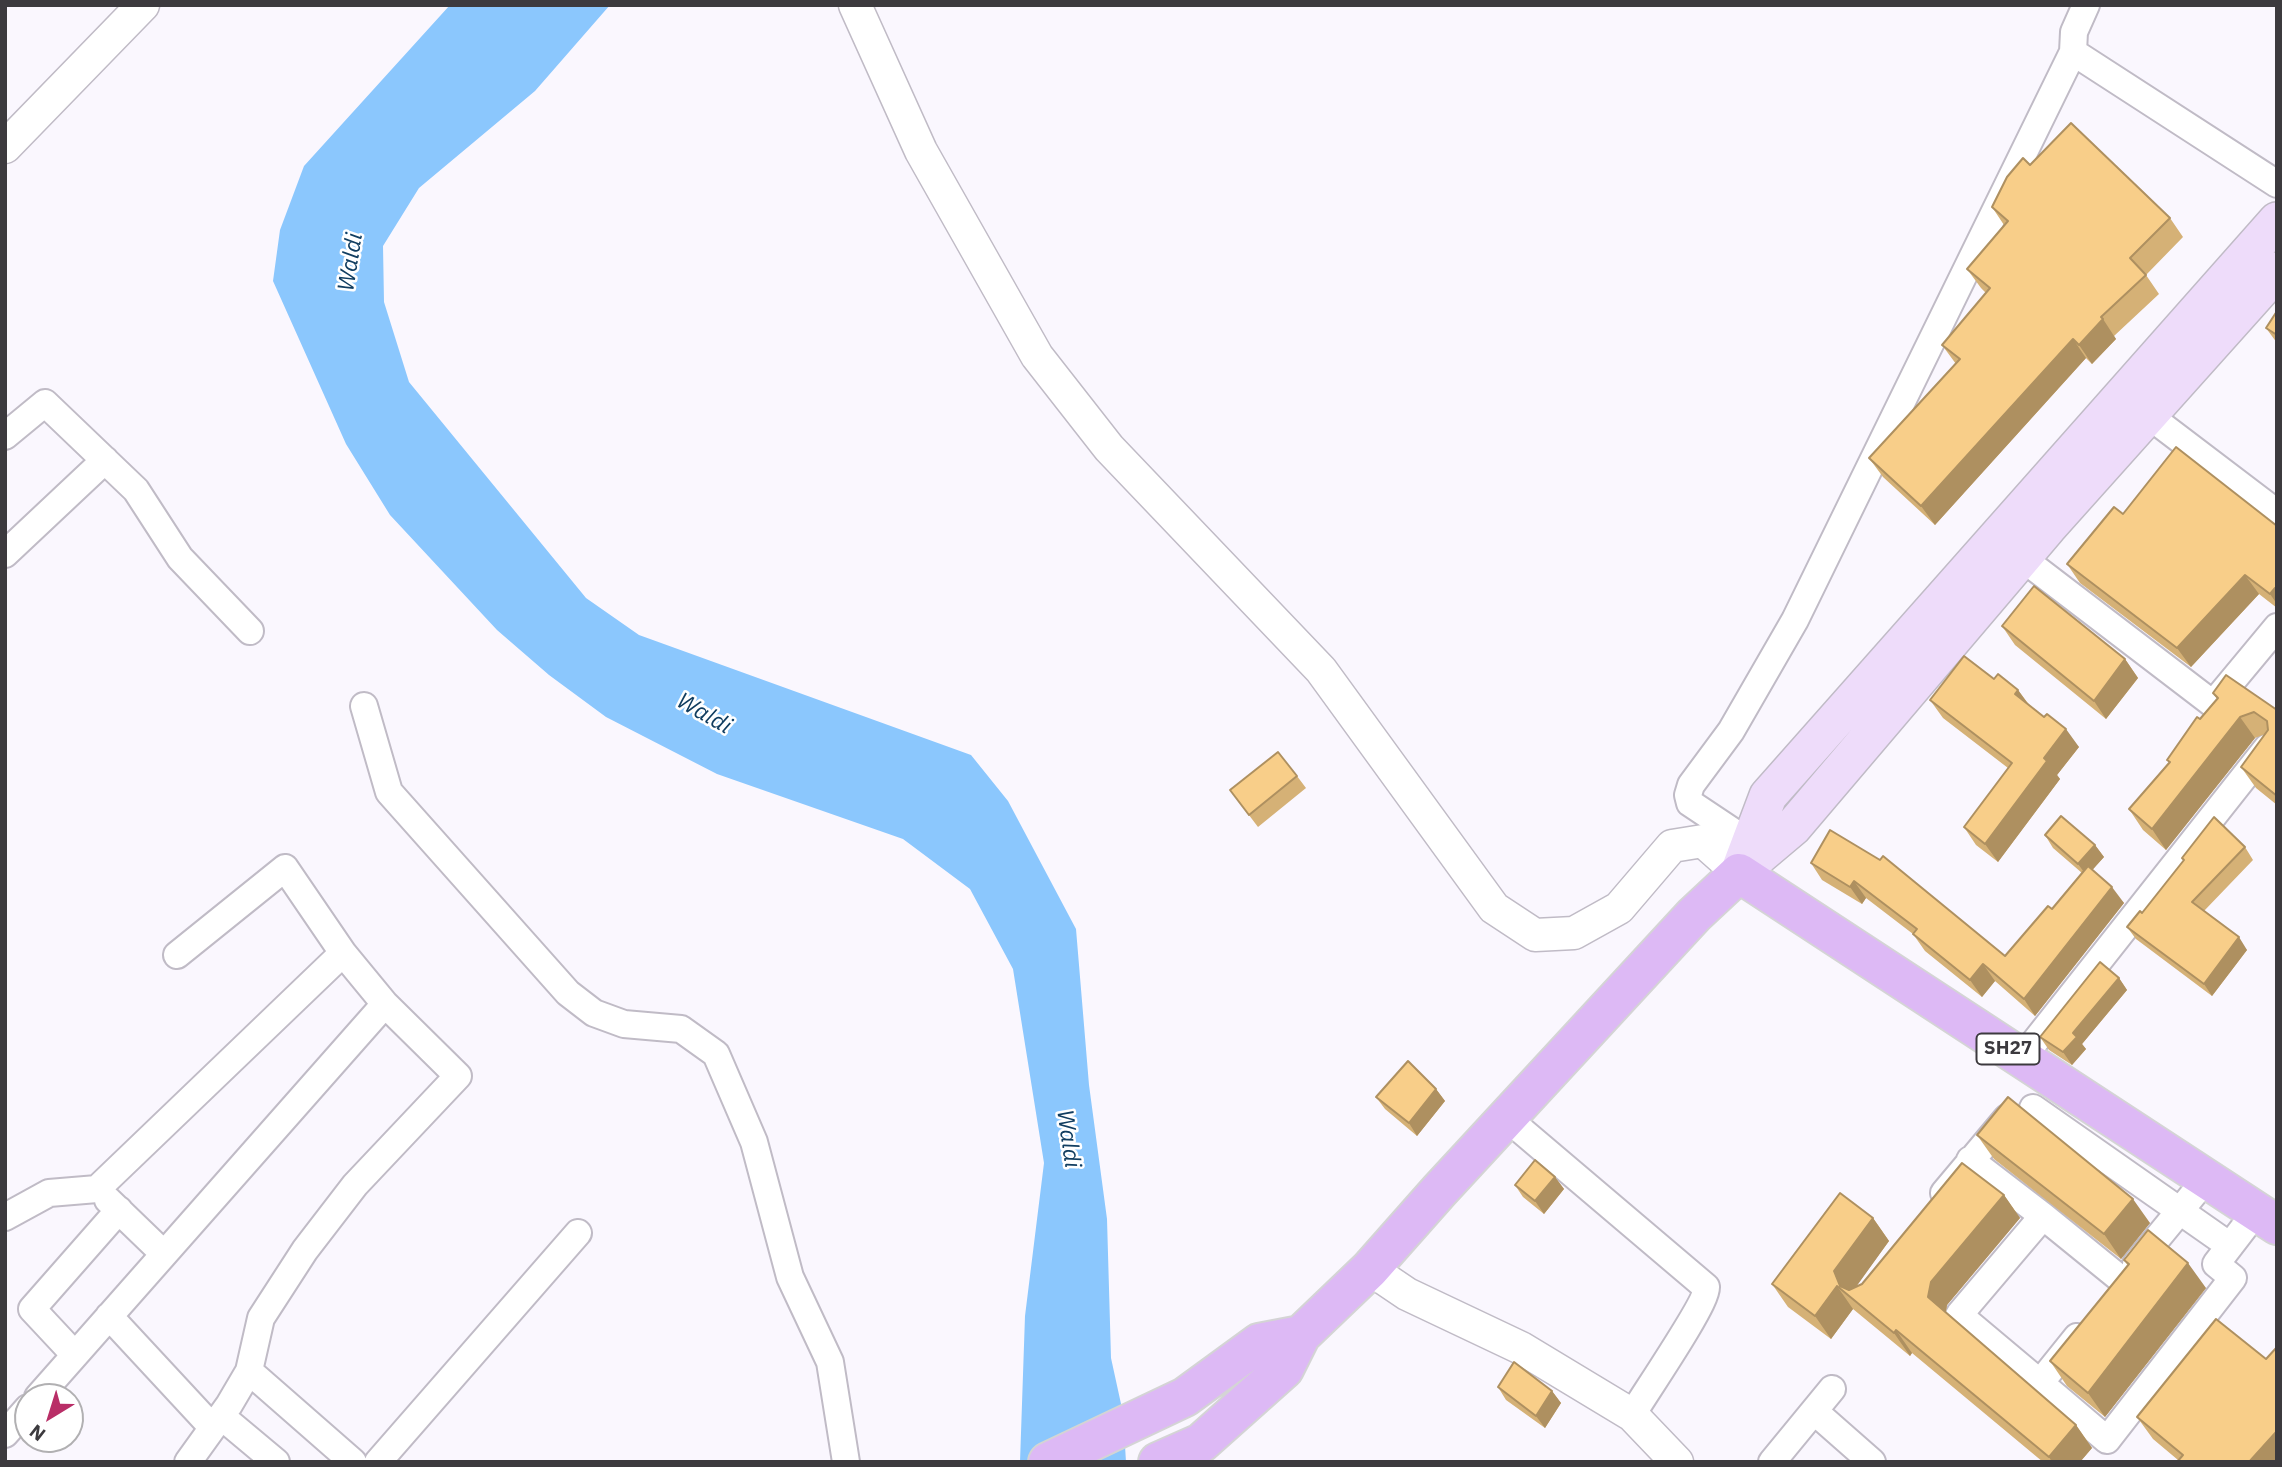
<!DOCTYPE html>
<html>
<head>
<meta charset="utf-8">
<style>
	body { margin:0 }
	#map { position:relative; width:2282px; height:1467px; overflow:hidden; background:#faf7fe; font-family:"IBM Plex Sans",sans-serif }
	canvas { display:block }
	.frame { position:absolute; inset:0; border:7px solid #3c3a3e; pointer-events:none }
	.north { position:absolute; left:14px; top:1383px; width:70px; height:70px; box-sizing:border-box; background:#fff; border:2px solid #b1b0b2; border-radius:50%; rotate:218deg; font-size:19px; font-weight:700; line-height:28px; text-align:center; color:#3c3a3e }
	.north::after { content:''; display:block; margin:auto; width:24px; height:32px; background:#b92e67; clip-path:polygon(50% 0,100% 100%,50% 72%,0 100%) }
</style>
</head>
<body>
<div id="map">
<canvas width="2282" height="1467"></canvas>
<div class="frame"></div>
<div class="north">N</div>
</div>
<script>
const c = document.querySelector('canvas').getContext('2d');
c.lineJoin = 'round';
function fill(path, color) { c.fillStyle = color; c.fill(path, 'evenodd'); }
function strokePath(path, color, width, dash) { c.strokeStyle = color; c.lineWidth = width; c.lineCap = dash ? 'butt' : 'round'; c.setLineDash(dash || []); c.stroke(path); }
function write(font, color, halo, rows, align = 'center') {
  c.font = font + ' "IBM Plex Sans",sans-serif'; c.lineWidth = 5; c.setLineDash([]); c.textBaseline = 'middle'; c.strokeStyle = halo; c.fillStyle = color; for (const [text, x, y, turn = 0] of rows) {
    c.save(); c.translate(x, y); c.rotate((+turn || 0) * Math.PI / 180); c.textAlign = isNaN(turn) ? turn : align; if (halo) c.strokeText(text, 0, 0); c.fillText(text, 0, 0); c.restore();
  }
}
fill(new Path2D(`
	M450,5H610L535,91L419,188L383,246L384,302L409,382L586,598L639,635L971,755L1008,801L1076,929L1089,1085L1107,1219L1111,1358L1123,1413L1126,1462H1020L1025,1316L1044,1163L1013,969L970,889L903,839L717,774L606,717L549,675L497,630L390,515L346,444L273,281L280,230L304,166Z`), '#8bc7fd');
const minor = new Path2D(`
	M2073,52L2277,184
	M2148,415L2277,513
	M5,436L45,403L136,490L180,558L250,631
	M5,554L105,460
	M2022,558L2213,704L2277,627
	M364,706L389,792L568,993L594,1013L624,1024L681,1029L716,1054L754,1142L790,1277L830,1362L846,1462
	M1750,843L1690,803L1688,795L1691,785L1731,731L1795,620L2073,52L2074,32L2086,5
	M177,955L285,868L343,953L385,1004L458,1076L355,1185L305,1250L261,1318L249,1371L229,1405L188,1462
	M2022,1058L2267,748
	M2033,1108L2230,1246
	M1508,1119L1706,1287C1708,1302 1643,1396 1632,1415
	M1970,1160L2043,1216
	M1944,1193L2007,1118
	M108,1200L164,1254
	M5,1217L49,1193L97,1189L343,953
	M2136,1264L2206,1179
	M109,1316L212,1427
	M2077,1337L2040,1383L1959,1315L2043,1216L2123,1281
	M75,1355L32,1309L119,1210
	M249,1371L353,1462
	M2040,1383L2107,1440L2233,1278L2216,1264L2256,1212
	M38,1397L385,1004
	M1814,1411L1872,1462
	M221,1416L276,1462
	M5,1434L28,1408
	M378,1462L578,1233
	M1772,1462L1832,1389`);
const tertiary = new Path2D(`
	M855,5L921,151L1037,356L1109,448L1321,670L1494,908L1535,935L1574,933L1619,908L1672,846L1703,841L1739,873
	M5,147L143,5
	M1370,1269L1407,1294L1521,1348L1632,1415L1677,1462`);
const secondary = new Path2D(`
	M1742,870L1793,827L2048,527L2277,271
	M1739,873L1768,796L2277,221`);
const primary = new Path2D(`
	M1048,1462L1185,1397L1259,1343L1301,1335
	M1158,1462L1201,1443L1284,1369L1301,1335L1370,1269L1439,1191L1694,915L1739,873L2277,1225`);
strokePath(minor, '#c0bbc6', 30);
strokePath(tertiary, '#c0bbc6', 35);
strokePath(secondary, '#c0bbc6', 40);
strokePath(primary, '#d4d4d5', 42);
strokePath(minor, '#fff', 26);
strokePath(tertiary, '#fff', 32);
strokePath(secondary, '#eedcfa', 37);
strokePath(primary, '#ddb9f5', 38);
fill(new Path2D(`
	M2030,165L2170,218L2183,237L2146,275L2159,294L2114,336L2116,339L2092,364L2086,358L1935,525L1883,477L1869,458L1956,364L1942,345L1986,293L1981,288L1967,269L2004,225L1992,207Z
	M2277,311V343L2266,328Z
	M2123,514L2277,526V608L2259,594L2191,667L2080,583L2067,564Z
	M2002,626L2125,659L2138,678L2106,719L2015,645Z
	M1994,679L2018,690L2030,706L2079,747L2057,775L2060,779L1998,862L1976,845L1964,827L2008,768L1943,718L1930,700Z
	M2213,693L2277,710V805L2256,788L2241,767L2265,734L2255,738L2166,850L2143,830L2129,809L2169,762L2167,760L2217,699Z
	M1297,776L1306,788L1258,827L1230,790Z
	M1830,830L2005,956L2052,909L2082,873L2053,848L2045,835L2095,845L2104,857L2092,870L2124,903L2035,1016L1995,981L1982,997L1925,951L1913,934L1866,898L1862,904L1822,880L1811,863Z
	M2245,847L2253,860L2204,911L2247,950L2212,996L2136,939L2127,927L2142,913L2184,861L2182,858Z
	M2119,978L2127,990L2082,1044L2086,1049L2072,1065L2049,1050L2040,1037Z
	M1436,1089L1445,1101L1417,1136L1385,1109L1376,1097Z
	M1977,1135L2150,1223L2121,1259L1994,1159Z
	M1555,1177L1564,1189L1544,1214L1523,1197L1515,1185Z
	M2004,1195L2020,1218L1947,1305L1946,1312L2076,1425L2092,1448L2080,1462H2043L1912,1353L1910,1356L1853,1309L1831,1339L1788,1307L1772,1284L1873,1218L1889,1241L1856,1286L1862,1284Z
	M2124,1260L2206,1288L2105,1417L2067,1386L2050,1361L2128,1266Z
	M2266,1359L2178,1460L2153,1439L2137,1417Z
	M1498,1387L1552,1391L1561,1403L1545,1428L1506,1400Z`), '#d5b176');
fill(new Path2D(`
	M2103,319L2116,339L2092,364L2079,345Z
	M2073,339L2086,358L1935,525L1921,506Z
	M2245,575L2259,594L2191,667L2177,648Z
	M2275,588L2277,591V604L2270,594Z
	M2125,659L2138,678L2106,719L2094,701Z
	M2018,690L2031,708L2015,694Z
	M2240,717L2255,738L2166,850L2152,829Z
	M2066,729L2079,747L2057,775L2060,779L1998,862L1985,844L2044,758Z
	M2095,845L2104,857L2087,876L2078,864Z
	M1854,881L1866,898L1862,904L1850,887Z
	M2112,887L2124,903L2035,1016L2024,999Z
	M2239,937L2247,950L2212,996L2204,984Z
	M1983,964L1995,981L1982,997L1970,980Z
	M2119,978L2127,990L2082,1044L2086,1049L2072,1065L2063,1052L2073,1033Z
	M1436,1089L1445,1101L1417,1136L1409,1123Z
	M1555,1177L1564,1189L1544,1214L1535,1201Z
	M2004,1195L2020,1218L1947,1305L1944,1320L1928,1297L1931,1282Z
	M2133,1199L2150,1223L2121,1259L2104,1234Z
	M1873,1218L1889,1241L1851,1294L1840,1286L1834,1271Z
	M2188,1263L2206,1288L2105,1417L2088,1393Z
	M1837,1286L1853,1309L1831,1339L1815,1316Z
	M1896,1330L1912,1353L1910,1356L1894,1333Z
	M1552,1391L1561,1403L1545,1428L1536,1416Z
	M2076,1425L2092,1448L2080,1462H2052L2049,1457Z
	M2277,1431V1462H2249Z`), '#ae9060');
const building = new Path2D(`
	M2071,123L2170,218L2130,258L2146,275L2101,317L2103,319L2079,345L2073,339L1921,506L1869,458L1960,359L1942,345L1990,288L1967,269L2008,221L1992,207L2007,177L2023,158L2030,165Z
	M2277,311V335L2266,328Z
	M2176,447L2277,526V589L2275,588L2270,594L2245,575L2177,648L2067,564L2114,507L2123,514Z
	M2034,586L2125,659L2094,701L2002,626Z
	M1964,656L1994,679L1998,674L2018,690L2015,694L2044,717L2047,714L2066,729L2044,758L2047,761L1985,844L1964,827L2012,763L1930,700Z
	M2226,675L2277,710V796L2241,767L2268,730L2267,721L2254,712L2240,717L2152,829L2129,809L2170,762L2167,760L2197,717L2200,719L2218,698L2213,693Z
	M1278,752L1297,776L1249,815L1230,790Z
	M2061,816L2095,845L2078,864L2045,835Z
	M2214,817L2245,847L2192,902L2239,937L2204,984L2127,927L2140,911L2142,913L2184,860L2182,858Z
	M1830,830L1880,860L1883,856L2005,956L2048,906L2052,909L2088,866L2112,887L2024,999L1983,964L1970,980L1913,934L1917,929L1854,881L1850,887L1811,863Z
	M2100,962L2119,978L2073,1033L2077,1037L2063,1052L2040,1037Z
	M1408,1061L1436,1089L1409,1123L1376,1097Z
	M2008,1097L2133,1199L2104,1234L1977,1135Z
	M1535,1160L1555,1177L1535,1201L1515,1185Z
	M1962,1163L2004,1195L1931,1282L1928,1297L2076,1425L2049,1457L1896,1330L1894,1333L1837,1286L1815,1316L1772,1284L1840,1193L1873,1218L1834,1271L1840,1286L1849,1290L1862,1284Z
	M2148,1230L2188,1263L2088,1393L2050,1361L2129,1264L2124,1260Z
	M2216,1319L2266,1359L2277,1347V1431L2249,1462H2177L2183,1455L2137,1417Z
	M1514,1362L1552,1391L1536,1416L1498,1387Z`);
fill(building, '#f8ce89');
strokePath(building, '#ae9060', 2);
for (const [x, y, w] of [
	[2008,1049,63]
]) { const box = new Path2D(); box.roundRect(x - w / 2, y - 15.5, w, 31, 5); c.fillStyle = '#fff'; c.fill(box); strokePath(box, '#3c3a3e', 2); }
write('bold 19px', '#3c3a3e', null, [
	["SH27",2008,1049]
]);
write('italic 23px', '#103d60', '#fff', [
	["Waldi",351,262,-81],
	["Waldi",704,714,30],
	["Waldi",1068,1139,82]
]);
</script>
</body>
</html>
